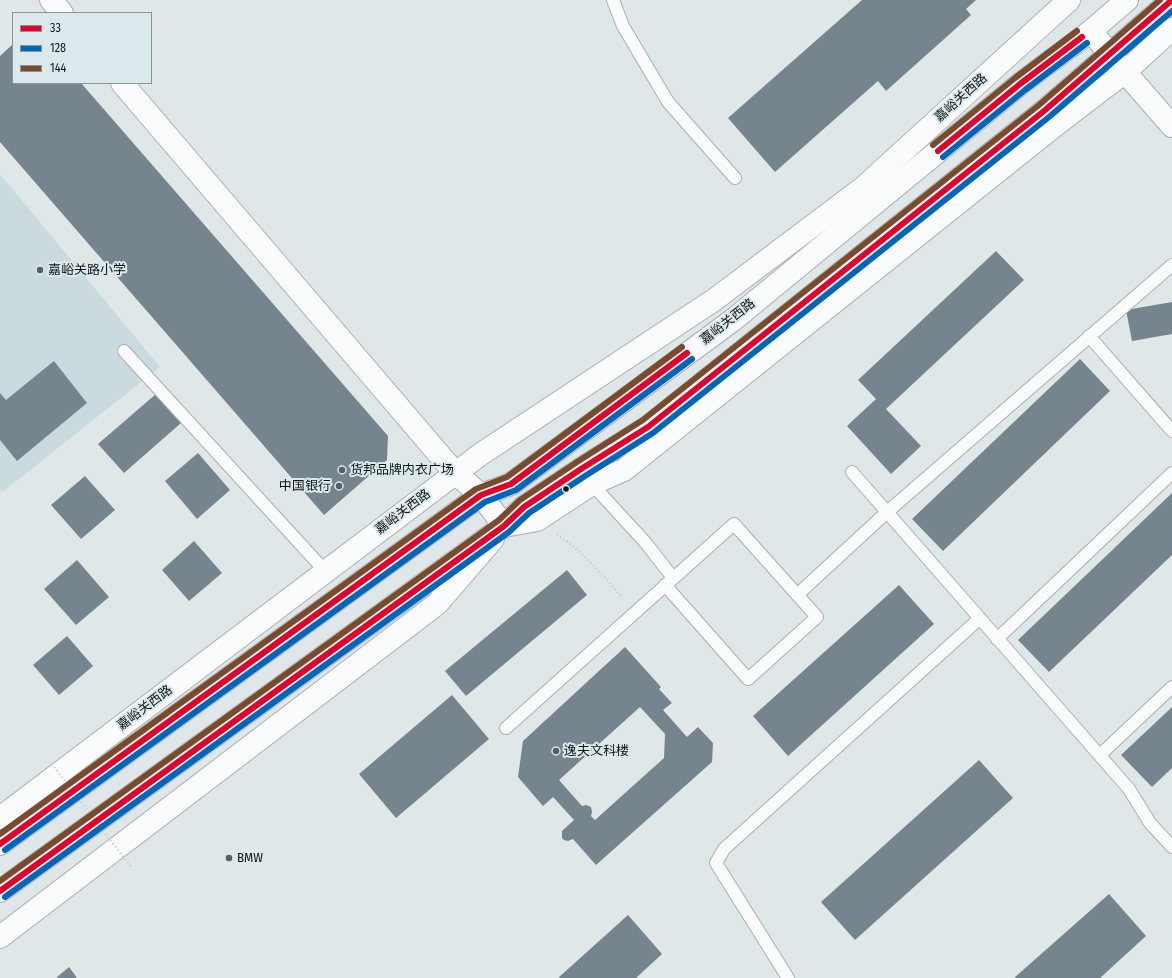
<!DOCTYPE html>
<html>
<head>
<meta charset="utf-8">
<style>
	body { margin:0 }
	#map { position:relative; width:1172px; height:978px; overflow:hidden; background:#dfe7e9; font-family:"Fira Sans Condensed",sans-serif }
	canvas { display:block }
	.legend { position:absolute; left:12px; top:12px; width:140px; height:72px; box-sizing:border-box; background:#dbe9ed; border:1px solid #899497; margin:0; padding:5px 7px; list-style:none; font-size:12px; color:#0f1415 }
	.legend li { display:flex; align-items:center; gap:8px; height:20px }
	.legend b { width:20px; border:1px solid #899497 }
</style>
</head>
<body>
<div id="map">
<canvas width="1172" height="978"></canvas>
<ul class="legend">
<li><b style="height:5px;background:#e4002b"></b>33</li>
<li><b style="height:5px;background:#0065bd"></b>128</li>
<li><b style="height:5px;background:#7a4b2a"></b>144</li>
</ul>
</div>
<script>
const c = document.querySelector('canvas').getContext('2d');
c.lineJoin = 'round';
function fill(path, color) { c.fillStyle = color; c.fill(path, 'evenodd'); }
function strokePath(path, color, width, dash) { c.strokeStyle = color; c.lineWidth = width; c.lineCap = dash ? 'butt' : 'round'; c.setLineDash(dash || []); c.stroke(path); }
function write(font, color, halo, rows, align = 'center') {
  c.font = font + ' "Fira Sans Condensed","Noto Sans SC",sans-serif'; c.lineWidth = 4; c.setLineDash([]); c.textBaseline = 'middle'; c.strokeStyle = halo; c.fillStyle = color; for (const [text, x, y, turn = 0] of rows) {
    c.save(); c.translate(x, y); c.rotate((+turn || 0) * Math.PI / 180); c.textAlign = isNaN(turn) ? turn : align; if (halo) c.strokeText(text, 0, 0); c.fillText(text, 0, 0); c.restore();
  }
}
fill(new Path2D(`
	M0,174L160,367L5,490L0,491Z`), '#cadadf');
fill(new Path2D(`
	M862,0H976L966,9L971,15L886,91L878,81L775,172L728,118Z
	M13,44V83H81L388,436L387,460L324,515L0,142V56Z
	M996,251L1024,280L886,409L921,446L891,474L847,426L876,399L858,380Z
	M1172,302V334L1132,341L1126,310Z
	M1080,359L1110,391L943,551L912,519Z
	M54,361L87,403L17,461L0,440V393L6,400Z
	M156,394L181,423L124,473L98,444Z
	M198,453L230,490L197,519L165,481Z
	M85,476L115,510L81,539L51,505Z
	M1172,493V555L1049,672L1018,640Z
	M194,541L222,573L189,601L162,570Z
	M77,560L109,597L76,625L44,589Z
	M567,570L587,595L466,696L445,671Z
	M899,585L934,624L788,756L753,716Z
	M67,636L93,666L59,695L33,665Z
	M625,647L661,687L659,689L672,703L663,710L687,737L698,727L713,743L712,762L596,865L573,839L568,841L564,840L562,838V831L574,820L553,797L543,806L518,777L523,741ZM640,707L665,734L664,758L595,820L591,816L592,812L591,807L586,805L582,806L559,780Z
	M452,695L489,739L396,818L359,774Z
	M1172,707V768L1152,787L1121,755Z
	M979,760L1013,798L855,940L821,902Z
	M1109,894L1146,936L1100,978H1014Z
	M628,915L662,954L636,978H558Z
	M69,967L77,978H56Z`), '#76848e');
const service = new Path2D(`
	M613,0L623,26L668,102L735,178
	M1089,336L1172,431
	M124,351L325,571
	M852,472L1129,789L1150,823L1172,847
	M589,481L645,542L673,578
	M797,595L886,513L1172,265
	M997,639L1172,473
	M506,728C582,660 658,592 734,524L817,617L748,679L665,585
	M1100,755L1172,687
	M788,978L716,863L724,849L979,619`);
const minor = new Path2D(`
	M51,0L62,13
	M1091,31L1125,72L1172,126
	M122,83L455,473L481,495L504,526
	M504,526L537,520L592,484L624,470L1057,124L1125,72L1172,29
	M0,818L481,454L714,300L864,187L1069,0
	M0,937L437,604L493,539`);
const secondary = new Path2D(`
	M0,844L481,495L511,484L733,320L1020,84L1091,31L1127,0
	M0,891L504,526L524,507L581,469L648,427L1044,111L1172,0`);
strokePath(service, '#aaafb1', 14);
strokePath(minor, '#aaafb1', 24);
strokePath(secondary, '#aaafb1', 24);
strokePath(new Path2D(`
	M557,534C582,551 603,575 623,598`), '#c3c6c6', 2.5, [1, 3]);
strokePath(service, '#fafbfc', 12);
strokePath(minor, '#fafbfc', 22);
strokePath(secondary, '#fafbfc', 22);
strokePath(new Path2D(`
	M52,764L131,867`), '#c3c6c6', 2.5, [1, 3]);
strokePath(new Path2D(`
	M938,151L1020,84L1082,37
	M0,844L481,495L511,484L687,353
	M0,891L504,526L524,507L581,469L648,427L1044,111L1172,0`), '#e4002b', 6);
strokePath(new Path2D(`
	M943,157L1025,90L1087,43
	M5,850L485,502L516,490L692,359
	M5,897L509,532L529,513L585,476L653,433L1049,117L1172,11`), '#0065bd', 6);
strokePath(new Path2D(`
	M933,145L1015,78L1077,31
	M0,834L476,489L507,477L682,347
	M0,881L499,520L520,500L577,462L643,420L1039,105L1160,0`), '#7a4b2a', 6);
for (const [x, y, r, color] of [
	[40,270,4,"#585e5f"],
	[342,470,4,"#585e5f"],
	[339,486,4,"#585e5f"],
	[566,489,3.5,"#0f1415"],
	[556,751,4,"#585e5f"],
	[229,858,4,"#585e5f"]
]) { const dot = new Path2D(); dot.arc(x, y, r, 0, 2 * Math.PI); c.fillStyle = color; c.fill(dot); strokePath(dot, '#dbe9ed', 1.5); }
write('13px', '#0f1415', '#dbe9ed', [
	["嘉峪关西路",961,98,-42],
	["嘉峪关西路",728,322,-38],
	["嘉峪关西路",403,512,-37],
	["嘉峪关西路",145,708,-37]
]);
write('13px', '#0f1415', '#dbe9ed', [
	["嘉峪关路小学",48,270],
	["货邦品牌内衣广场",350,470],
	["中国银行",331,486,"right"],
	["逸夫文科楼",564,751],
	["BMW",237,858]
], 'left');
</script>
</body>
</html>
